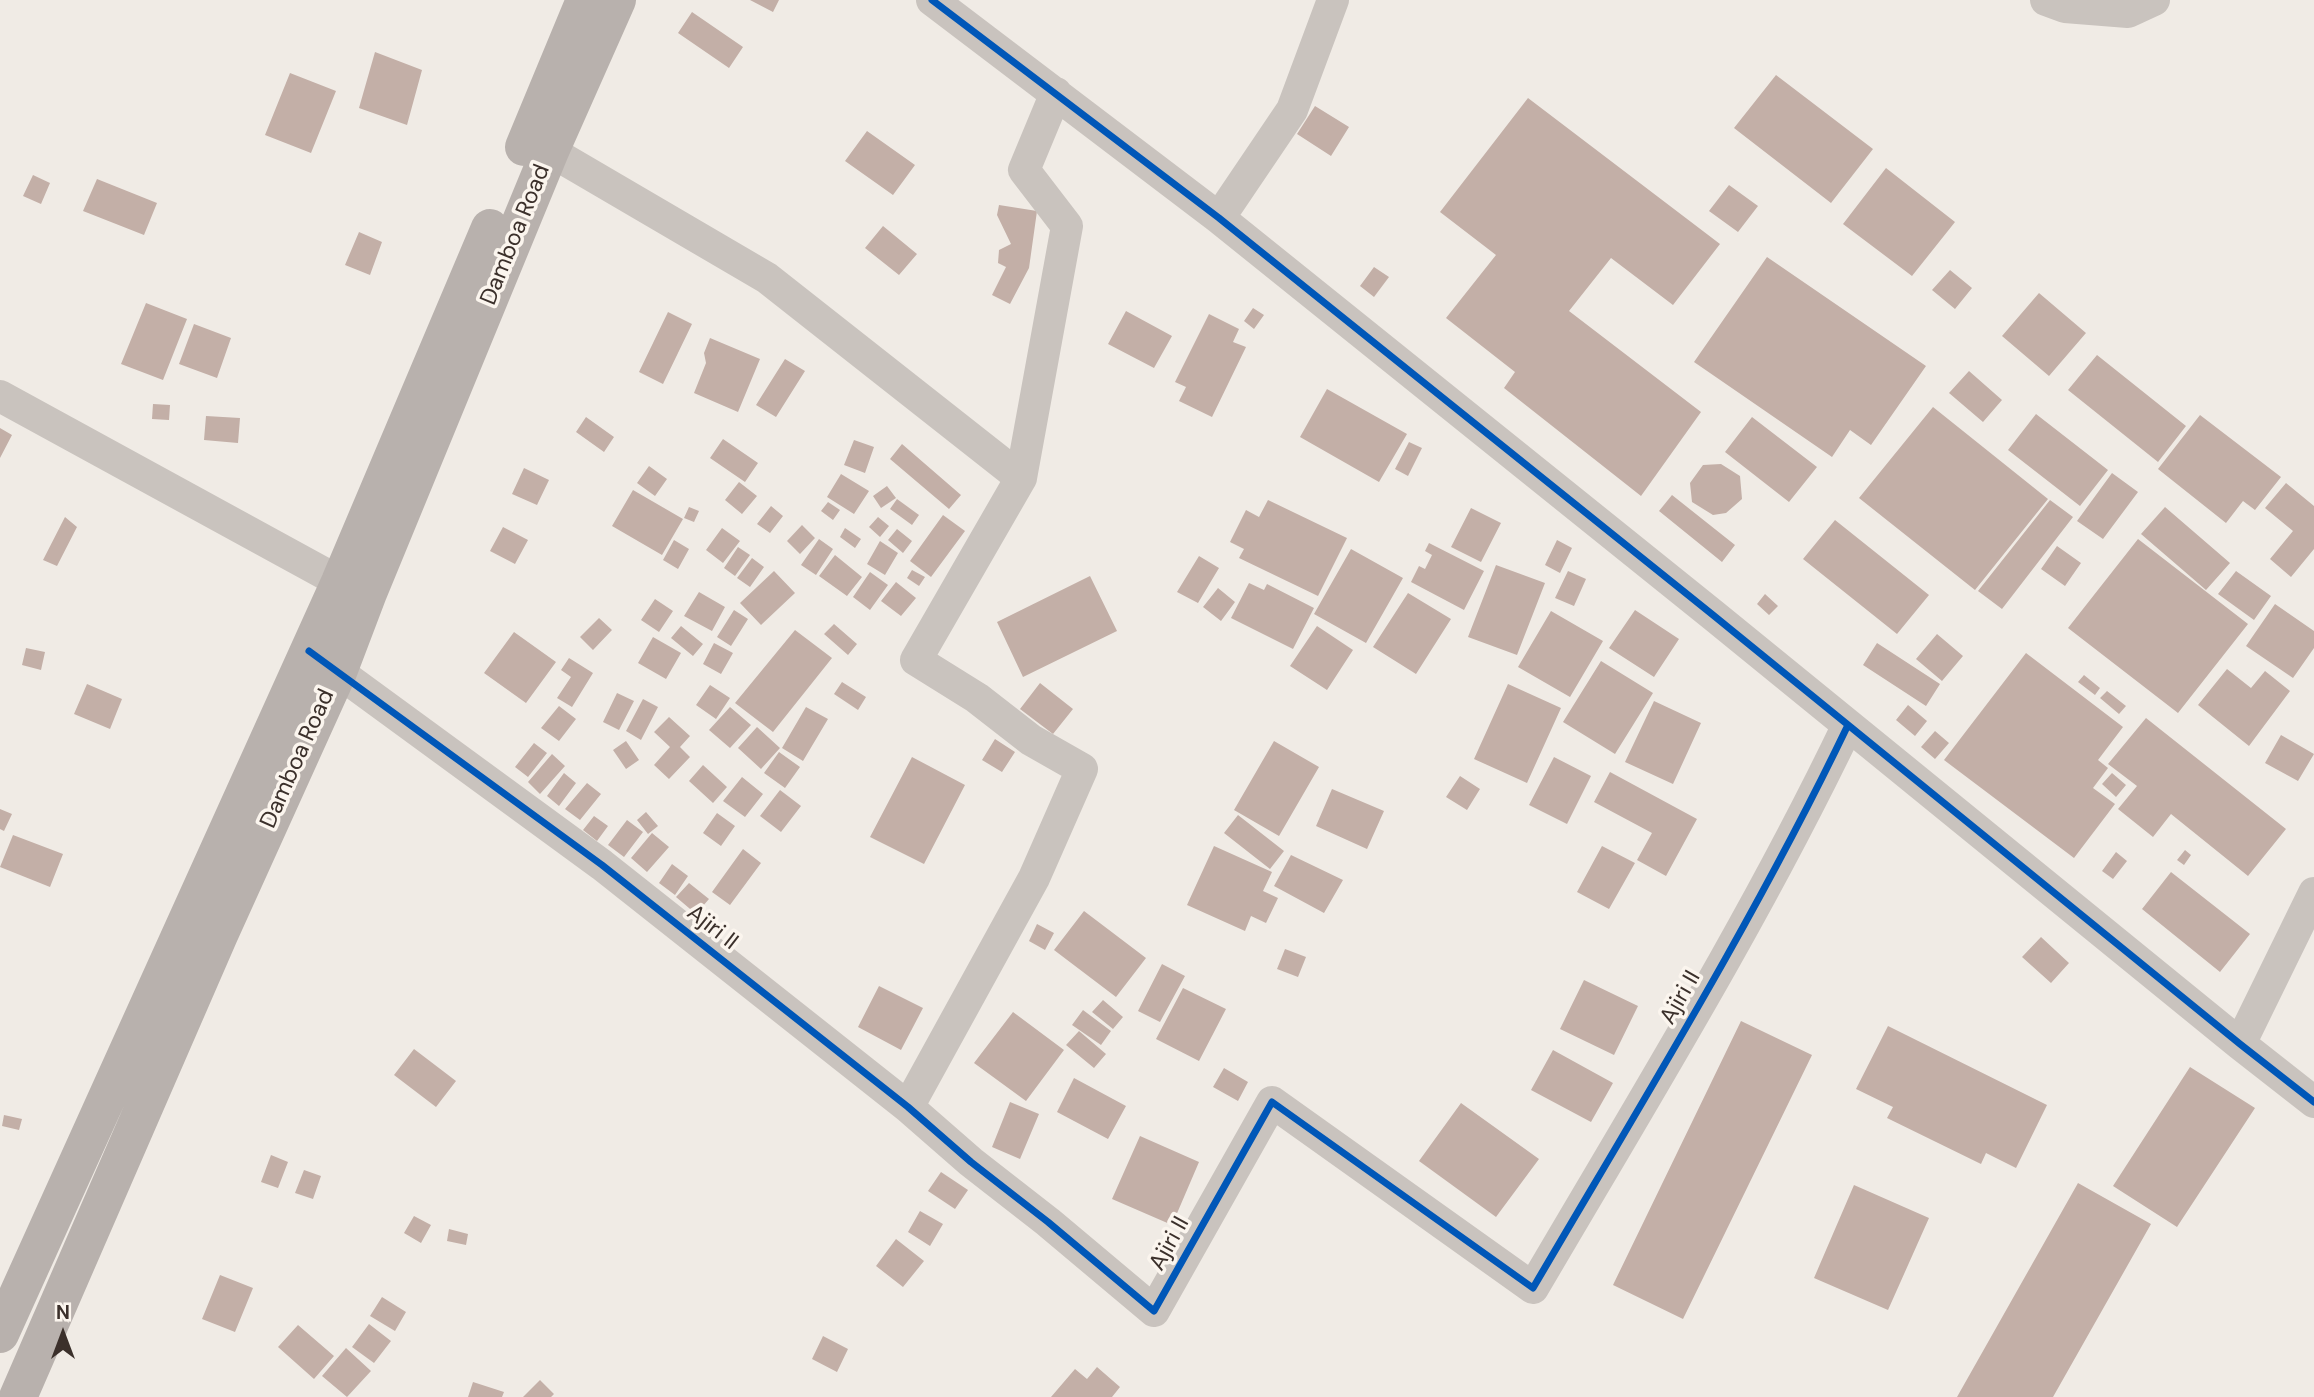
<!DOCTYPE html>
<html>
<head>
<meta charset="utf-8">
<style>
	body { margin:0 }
	#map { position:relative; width:2314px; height:1397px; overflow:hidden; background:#f0ebe5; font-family:"DM Sans",sans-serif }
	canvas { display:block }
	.north { position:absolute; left:28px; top:1299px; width:70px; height:70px; -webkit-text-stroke:5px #fbf5ee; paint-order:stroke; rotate:0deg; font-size:19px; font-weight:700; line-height:28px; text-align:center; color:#3b302b }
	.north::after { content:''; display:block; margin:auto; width:24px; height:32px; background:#3b302b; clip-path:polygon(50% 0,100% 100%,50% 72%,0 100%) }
</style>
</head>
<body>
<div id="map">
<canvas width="2314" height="1397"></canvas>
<div class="north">N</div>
</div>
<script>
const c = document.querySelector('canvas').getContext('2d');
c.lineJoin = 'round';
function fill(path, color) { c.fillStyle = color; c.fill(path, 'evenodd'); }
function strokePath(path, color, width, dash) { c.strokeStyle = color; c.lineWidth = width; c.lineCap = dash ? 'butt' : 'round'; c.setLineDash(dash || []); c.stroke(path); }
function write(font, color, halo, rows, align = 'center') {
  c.font = font + ' "DM Sans",sans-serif'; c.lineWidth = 7; c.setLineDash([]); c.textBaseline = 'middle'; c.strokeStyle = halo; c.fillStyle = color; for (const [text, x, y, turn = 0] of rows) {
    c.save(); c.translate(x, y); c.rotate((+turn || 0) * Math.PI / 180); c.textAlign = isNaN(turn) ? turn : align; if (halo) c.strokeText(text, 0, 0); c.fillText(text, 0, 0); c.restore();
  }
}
fill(new Path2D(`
	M750,0H779L773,12Z
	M692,12L743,47L729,68L678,33Z
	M375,52L422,70L407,125L359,108Z
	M290,73L336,91L311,153L265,135Z
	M1776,75L1873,149L1831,203L1734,128Z
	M1528,98L1720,244L1673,305L1611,258L1569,311L1701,412L1641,496L1504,388L1515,372L1446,318L1496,255L1440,212Z
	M1315,106L1349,127L1331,156L1297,134Z
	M867,131L915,165L893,195L845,161Z
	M1886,168L1955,222L1912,276L1843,224Z
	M33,175L50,183L41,204L23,196Z
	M97,179L157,203L144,235L83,211Z
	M1729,185L1758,206L1738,232L1709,211Z
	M999,205L1037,211L1029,268L1010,304L992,295L1006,267L998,263L999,250L1011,244L997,215Z
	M883,226L917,254L899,275L865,248Z
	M359,232L382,242L370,275L345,265Z
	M1767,257L1926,366L1871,445L1850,430L1832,457L1694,362Z
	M1374,267L1389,277L1374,297L1360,286Z
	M1950,270L1972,288L1955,309L1932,290Z
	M2039,293L2086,333L2049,376L2002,336Z
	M146,303L187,319L163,380L121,364Z
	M1253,308L1264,315L1254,329L1244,321Z
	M1126,311L1172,336L1154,368L1108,344Z
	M668,312L692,324L663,384L639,372Z
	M1209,314L1239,329L1233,342L1246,347L1212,417L1179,401L1186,387L1175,382Z
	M194,324L231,338L217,378L179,364Z
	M710,338L760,359L738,412L694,393L706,363L704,353Z
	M2097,355L2186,426L2158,462L2068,390Z
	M785,359L805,371L776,417L756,405Z
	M1969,371L2002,400L1983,422L1949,393Z
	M1327,389L1407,434L1379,482L1300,437Z
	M153,404L170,405L169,420L152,419Z
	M1933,407L2048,499L1975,590L1859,498Z
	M2036,414L2108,470L2080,506L2008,450Z
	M2200,415L2281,477L2255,510L2243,501L2226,523L2158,469Z
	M206,416L240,418L238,443L204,440Z
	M586,417L614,437L604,452L576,432Z
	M1752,417L1817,467L1789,502L1725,452Z
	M0,428L12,435L0,458Z
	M723,439L758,463L745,482L710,458Z
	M854,440L874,447L865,473L844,465Z
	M1409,442L1422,448L1408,476L1395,469Z
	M902,444L961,495L949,509L890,459Z
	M1721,464L1740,476L1742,499L1726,513L1713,515L1692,502L1690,483L1703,465Z
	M649,466L667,479L655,496L637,483Z
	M524,468L549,480L537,505L512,494Z
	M2112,473L2138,492L2103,539L2077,521Z
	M841,474L869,491L854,514L827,497Z
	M739,482L757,496L742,514L725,500Z
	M2286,483L2314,506V549L2291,577L2270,559L2293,531L2265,508Z
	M887,486L896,498L881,508L873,496Z
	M633,490L683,519L662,555L612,526Z
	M1672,495L1735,545L1722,562L1659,511Z
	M897,499L919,515L912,525L890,509Z
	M1268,500L1347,538L1318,596L1239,558L1244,549L1230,542L1246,510L1259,517Z
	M2050,500L2073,517L2002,609L1978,591Z
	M828,502L840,510L833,520L821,511Z
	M771,506L783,516L770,533L757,524Z
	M689,507L699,511L694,522L684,518Z
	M2165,507L2230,563L2206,590L2141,534Z
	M1471,508L1501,523L1481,562L1451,547Z
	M943,515L965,531L931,577L910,561Z
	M65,517L77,527L57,566L43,560Z
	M878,517L889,526L880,537L869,527Z
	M1835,520L1929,595L1897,634L1803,559Z
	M802,525L815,538L800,554L787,541Z
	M503,527L528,540L515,564L490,551Z
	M722,528L740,541L723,563L706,550Z
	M845,528L861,539L855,548L840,537Z
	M897,529L912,541L903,553L888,540Z
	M819,539L833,549L816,575L801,565Z
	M2138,539L2248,624L2178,713L2068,628Z
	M674,540L689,549L678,569L663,560Z
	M1557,540L1572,548L1560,573L1545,565Z
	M880,541L898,553L885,575L867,564Z
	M1429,543L1484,571L1464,610L1411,582L1419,566L1425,569L1432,555L1425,551Z
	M2057,546L2081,563L2065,586L2041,569Z
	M738,547L750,555L735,576L724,568Z
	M1351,549L1403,578L1366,643L1314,614Z
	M835,555L862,577L847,596L819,576Z
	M1199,556L1219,568L1198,603L1177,592Z
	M752,558L764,567L750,587L737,578Z
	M1496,565L1545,583L1517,655L1468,637Z
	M912,570L925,577L919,586L907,578Z
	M774,571L795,593L761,625L740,603Z
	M1568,571L1586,579L1574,606L1555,598Z
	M2236,571L2271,596L2254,620L2218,594Z
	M870,572L888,585L870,610L853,597Z
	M1090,576L1117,631L1023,677L997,622Z
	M896,582L916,598L901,616L881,601Z
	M1249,583L1264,590L1267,584L1314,608L1293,649L1231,618Z
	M1218,588L1235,602L1221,621L1203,607Z
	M699,592L725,607L712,631L684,616Z
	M1408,593L1451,619L1416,674L1373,647Z
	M1765,594L1778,606L1769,615L1757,604Z
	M655,599L673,611L659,632L641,620Z
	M2275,604L2314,631V648L2293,678L2246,646Z
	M734,610L748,619L731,646L717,637Z
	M1635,610L1679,639L1654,677L1609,648Z
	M1551,611L1603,641L1570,697L1518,667Z
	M599,618L612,630L593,650L580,637Z
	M834,624L857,644L848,655L824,634Z
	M681,626L703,644L693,656L671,638Z
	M1317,626L1353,650L1327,690L1290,666Z
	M795,630L832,658L773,732L735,703Z
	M514,632L556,662L526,703L484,673Z
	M1937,634L1963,656L1942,681L1916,659Z
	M653,637L681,653L666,679L638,663Z
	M714,643L733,653L721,674L703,664Z
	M1877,643L1940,684L1926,706L1863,665Z
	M26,648L45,652L41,670L22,665Z
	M2026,653L2123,727L2098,760L2108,768L2093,788L2115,804L2074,858L1944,760Z
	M569,658L593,673L572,707L557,698L571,677L561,670Z
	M1601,661L1653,693L1615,754L1563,722Z
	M2227,669L2251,688L2265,671L2290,691L2249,746L2198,705Z
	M2084,675L2100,688L2095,695L2078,682Z
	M842,682L866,697L858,710L834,694Z
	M1040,683L1073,709L1053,734L1020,709Z
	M87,684L122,699L110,729L74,714Z
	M1508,684L1561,708L1527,783L1474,759Z
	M710,685L730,698L716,719L696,705Z
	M2107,691L2126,706L2119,714L2100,698Z
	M617,693L634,701L619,730L603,722Z
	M643,699L658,707L641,740L626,731Z
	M1654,701L1701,723L1673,784L1625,762Z
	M1908,705L1927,721L1915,736L1896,720Z
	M559,706L576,719L559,741L541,728Z
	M730,707L751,725L730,748L709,730Z
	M806,707L828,719L803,761L782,748Z
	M669,717L690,736L680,747L690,757L669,779L654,765L670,747L654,732Z
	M2146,718L2286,829L2248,876L2171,814L2153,837L2118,809L2137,786L2108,764Z
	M757,727L780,748L761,769L738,748Z
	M1935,731L1949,743L1935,759L1921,747Z
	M2281,735L2314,754L2298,781L2265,763Z
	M995,739L1015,752L1002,772L982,760Z
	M626,741L639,760L626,769L613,750Z
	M1274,741L1319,767L1279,836L1234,810Z
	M534,743L547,753L528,777L515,767Z
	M779,752L800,767L785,788L764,773Z
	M552,754L565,766L540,794L528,782Z
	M912,757L965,785L924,864L870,837Z
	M1554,757L1591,776L1567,824L1529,805Z
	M703,765L727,787L713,803L689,781Z
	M1610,772L1697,819L1666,876L1637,860L1652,833L1594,802Z
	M564,773L576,783L559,806L547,796Z
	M2112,773L2126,785L2116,797L2102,784Z
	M1460,776L1480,789L1467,810L1446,797Z
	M742,777L763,794L745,817L723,801Z
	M587,783L601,794L580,820L565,809Z
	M1332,789L1384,811L1367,849L1316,826Z
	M780,790L801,806L781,832L760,816Z
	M0,809L12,814L4,831L0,829Z
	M646,812L658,826L648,834L637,820Z
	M717,813L735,826L721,846L703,833Z
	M1238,815L1284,851L1270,869L1224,833Z
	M594,816L608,826L597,841L583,830Z
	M627,820L643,832L624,857L608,845Z
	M652,833L669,847L647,872L631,858Z
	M13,835L63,854L50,887L0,867Z
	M1214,846L1272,872L1263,891L1278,898L1266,923L1251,916L1245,931L1187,905Z
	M1602,846L1635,863L1609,909L1577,892Z
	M743,849L761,863L730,905L712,892Z
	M2185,850L2191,855L2184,865L2177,860Z
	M2116,852L2127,861L2113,879L2102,871Z
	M1291,855L1343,880L1324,913L1274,886Z
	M672,864L688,876L675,895L659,883Z
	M2171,872L2250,934L2220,972L2142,909Z
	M689,883L709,899L696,914L676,897Z
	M1084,911L1146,958L1116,997L1054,950Z
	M1037,924L1054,933L1045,950L1029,941Z
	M2041,937L2069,963L2051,983L2022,957Z
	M1285,949L1306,957L1298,977L1277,969Z
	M1162,964L1185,976L1160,1022L1138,1011Z
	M1584,980L1638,1006L1614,1055L1560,1029Z
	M879,986L923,1008L901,1050L858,1027Z
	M1183,988L1226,1009L1199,1061L1156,1039Z
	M1103,1000L1123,1017L1113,1029L1092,1012Z
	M1083,1010L1111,1031L1101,1045L1072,1025Z
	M1013,1012L1064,1050L1026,1101L974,1063Z
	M1741,1021L1812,1055L1683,1319L1613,1285Z
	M1888,1026L2047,1105L2016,1168L1986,1153L1981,1164L1887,1118L1893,1107L1856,1089Z
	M1079,1031L1106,1054L1094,1068L1066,1045Z
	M414,1049L456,1081L436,1107L394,1075Z
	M1553,1050L1613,1083L1591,1122L1531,1090Z
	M2190,1067L2255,1108L2177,1227L2113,1186Z
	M1224,1068L1248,1082L1238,1101L1213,1087Z
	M1074,1078L1126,1106L1108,1139L1057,1112Z
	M1010,1102L1039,1114L1020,1159L992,1147Z
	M1461,1103L1539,1159L1496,1217L1419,1161Z
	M4,1115L22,1119L19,1130L2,1126Z
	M1140,1136L1199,1162L1172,1225L1112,1199Z
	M271,1155L288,1162L278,1188L261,1182Z
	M304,1170L321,1176L313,1199L295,1193Z
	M941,1172L968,1190L955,1209L928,1191Z
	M2078,1183L2151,1224L2053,1397H1957Z
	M1854,1185L1929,1218L1888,1310L1814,1278Z
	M920,1211L943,1224L930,1246L908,1232Z
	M414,1216L431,1225L421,1243L404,1233Z
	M449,1229L468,1234L466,1245L447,1241Z
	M896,1239L924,1261L903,1287L876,1266Z
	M220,1275L253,1288L235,1332L202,1319Z
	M382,1297L406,1312L395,1331L370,1316Z
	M369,1324L391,1341L374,1363L352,1347Z
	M298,1325L334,1356L314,1379L278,1347Z
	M823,1336L848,1349L837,1372L812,1359Z
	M346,1348L371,1371L347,1397L322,1376Z
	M1097,1367L1120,1387L1112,1397H1051L1075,1369L1087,1379Z
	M540,1380L554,1394L551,1397H523Z
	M473,1382L504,1392L502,1397H468Z`), '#c3afa7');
strokePath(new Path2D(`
	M932,0L1219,218L1713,615L2240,1044L2314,1102
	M2046,0L2065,7L2128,12L2154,0
	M550,151L767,278L1021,478
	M1219,218L1292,110L1333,0
	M0,396L340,582L360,590
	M319,658L602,865L908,1107L971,1162L1048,1222L1154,1311L1272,1102L1533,1288C1642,1102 1755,919 1848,725
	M2240,1044L2314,893
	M908,1107L1034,878L1082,769L1031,740L977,698L916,660L1021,478L1067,226L1024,170L1056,93`), '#c9c3be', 32);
strokePath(new Path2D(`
	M524,147L585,0
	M0,1334L340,582L490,228
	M18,1397L219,935L338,672L368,593L550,151L617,0`), '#b8b1ad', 38);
strokePath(new Path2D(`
	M932,0L1219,218L1713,615L2240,1044L2314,1102
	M309,651L602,865L908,1107L971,1162L1048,1222L1154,1311L1272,1102L1533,1288C1642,1102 1755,919 1848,725`), '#0057b8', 7);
write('23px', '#3b302b', '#fbf5ee', [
	["Damboa Road",516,235,-68],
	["Damboa Road",298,759,-66],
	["Ajiri II",712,928,38],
	["Ajiri II",1681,998,-60],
	["Ajiri II",1170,1244,-61]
]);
</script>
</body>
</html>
